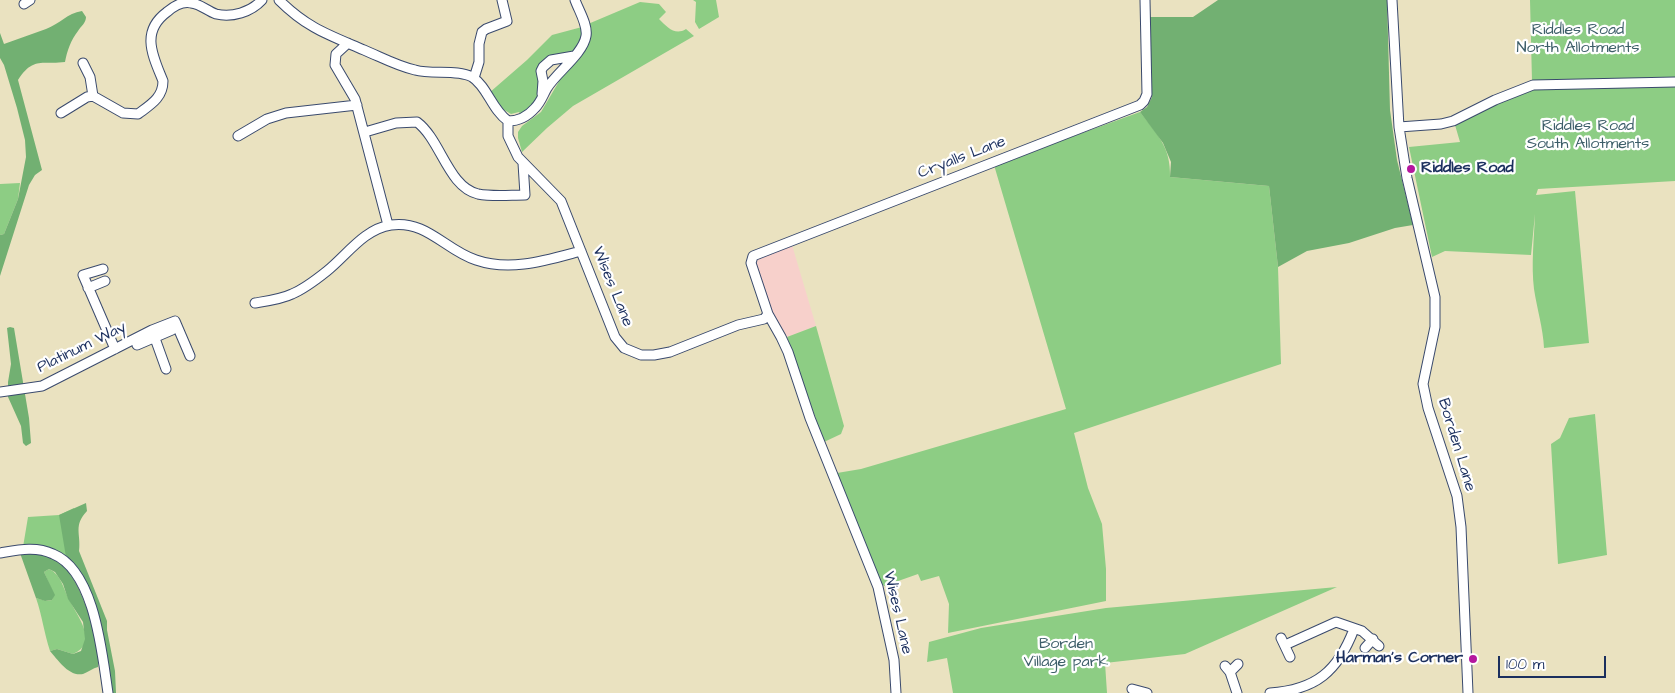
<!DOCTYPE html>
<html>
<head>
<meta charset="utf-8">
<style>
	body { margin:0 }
	#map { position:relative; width:1675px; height:693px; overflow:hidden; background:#eae2c0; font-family:"Architects Daughter",sans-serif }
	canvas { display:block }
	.scale { position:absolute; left:1498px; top:656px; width:108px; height:22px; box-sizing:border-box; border:2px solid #1b2f5e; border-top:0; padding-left:6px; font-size:15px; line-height:18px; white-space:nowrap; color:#1b2f5e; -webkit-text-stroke:4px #fff; paint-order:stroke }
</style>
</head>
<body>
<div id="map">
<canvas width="1675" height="693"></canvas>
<div class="scale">100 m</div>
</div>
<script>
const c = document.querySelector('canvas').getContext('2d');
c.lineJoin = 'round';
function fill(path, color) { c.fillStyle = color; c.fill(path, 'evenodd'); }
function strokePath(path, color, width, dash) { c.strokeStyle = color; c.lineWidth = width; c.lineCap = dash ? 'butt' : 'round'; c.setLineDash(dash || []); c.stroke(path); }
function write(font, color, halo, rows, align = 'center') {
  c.font = font + ' "Architects Daughter",sans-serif'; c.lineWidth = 4.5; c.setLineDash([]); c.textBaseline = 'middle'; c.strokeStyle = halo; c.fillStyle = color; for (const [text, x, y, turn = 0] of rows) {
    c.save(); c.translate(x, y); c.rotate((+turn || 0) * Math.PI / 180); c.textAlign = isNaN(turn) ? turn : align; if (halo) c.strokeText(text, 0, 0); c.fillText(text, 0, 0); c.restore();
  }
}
fill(new Path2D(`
	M792,245L816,326L787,337L770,307L755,267L758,259Z`), '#f7d0cb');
fill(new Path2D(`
	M693,0H716L719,17L699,29L695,22L696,2Z
	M1530,0H1675V79L1532,81Z
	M640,2L659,4L666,12L659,19C667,27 675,36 686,29L694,36L573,106L547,128L522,152L518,138V132L522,126L541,112L561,78L582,54L588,24Z
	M582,27L583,36L578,51L546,61C543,82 542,105 520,114L519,112L511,114L501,108L489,93L527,60L552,35Z
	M1675,85V181L1538,189L1536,195L1575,191L1589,343L1544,348C1543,328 1537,309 1534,289C1531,265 1534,239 1535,214L1531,255L1445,251L1432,257L1409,147L1460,142L1455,125L1500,101L1535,87Z
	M1140,112C1157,134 1171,147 1170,177L1269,186L1278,267L1281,364L1074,433L1088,488L1102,524L1106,569V601L948,633L949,604L939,576L921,581L918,574L884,586L881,583L837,473L861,469L1066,409L994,165Z
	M20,183L18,199L4,234L0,235V184Z
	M816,326L844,426L841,434L824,442L787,337Z
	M1595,414L1607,555L1558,564L1551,444L1560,438L1569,418Z
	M74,508L66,557L51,549L23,547L28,517L59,515Z
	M49,569C62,575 63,589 70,601C78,617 99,643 73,654L57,649L50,651C44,633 42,615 36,598L46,601L52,600L54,595L44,572Z
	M1337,587L1185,654L1105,663L1107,693H953L947,658L927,662L929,642L981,628L1106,608Z`), '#8dcd84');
fill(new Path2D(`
	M1218,0H1387L1390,110L1397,160L1413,225L1395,228L1349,243L1307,251L1278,267L1269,186L1170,177L1171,162L1163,143L1140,112L1147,107L1152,97L1149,17H1193Z
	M82,11L86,17C86,23 81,26 78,31C71,40 67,51 65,62C43,65 33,56 18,80L42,170L35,175L29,185L0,276V235L4,234L18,199L26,157L25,140L17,108L4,65L0,58V33L4,44C18,39 32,34 46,29C60,24 67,13 82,11Z
	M10,327L14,328L29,418L31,443L26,446L23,443L21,426L8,397V382L11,364L7,328Z
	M86,503L87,511C73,526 81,533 79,551L107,621V630L115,671L116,693H110L102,630L78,575L66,557L59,515Z
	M20,553C30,554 43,553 51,557C77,568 91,618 97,644C99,651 98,659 98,667C93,668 88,672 83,674C69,677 58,660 50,651L57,649L73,654L81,651L85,639L83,622L68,599L63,584L55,572L49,569L44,572L55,595L52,600L45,601L36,598Z`), '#72b072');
const minor = new Path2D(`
	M279,0C307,28 329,35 364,50C381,57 397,66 415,70C432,75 457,69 472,77C487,86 492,110 508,121
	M1392,0L1399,127L1407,178L1435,297V327L1423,384L1428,408L1457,496L1461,527L1468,693
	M24,4L30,0
	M348,43L336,54L335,65L355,99L388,225
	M83,63L90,77L93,96
	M474,78L479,62V44L482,32L486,29L507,21L502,0
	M542,94L543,81L541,71L543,67L551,60L574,56
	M61,113L87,97L93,96L123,113L138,114C150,105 163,98 163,81C153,56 140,32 167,12C174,6 182,1 191,3C201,4 207,11 216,14C232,18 251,12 262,0
	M508,121V136L518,157L561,201L615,337L624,348L641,355H654L670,352L738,325L764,319L768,314L781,337L788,352L810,418L878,587L894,660L896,693
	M508,121C518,121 528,116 535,108C541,102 543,95 547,88C557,72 583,54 586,36C588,25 579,11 575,0
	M1399,127L1441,124L1453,121L1495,100L1533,85L1675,82
	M365,132L396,123L417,122C441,140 448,187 478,194C493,197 510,195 525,195L523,163
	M238,136L267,119L286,113L357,105
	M103,269L83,275L115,349
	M88,288L105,281
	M255,303C267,301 282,299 292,294C304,289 317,279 327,271C347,255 364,229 391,225C427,220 445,250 476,260C511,272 547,260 581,251
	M768,314L751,263L753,256L1140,105L1144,101L1147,94L1145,0
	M152,330L166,369
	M137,345L172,330
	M0,392L42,386L152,330L175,321L190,356
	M0,553C18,550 36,546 53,554C95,571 102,654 108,693
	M1281,638L1290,657
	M1285,645L1336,622L1362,631L1379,646
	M1365,648L1373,639
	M1225,666L1230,672L1237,693
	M1230,672L1238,664
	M1132,689L1147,693
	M1270,693C1316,690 1338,671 1354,629`);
strokePath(minor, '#3a4a6d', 11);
strokePath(minor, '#fff', 9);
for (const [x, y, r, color] of [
	[1411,169,5,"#b5179e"],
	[1473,659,5,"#b5179e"]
]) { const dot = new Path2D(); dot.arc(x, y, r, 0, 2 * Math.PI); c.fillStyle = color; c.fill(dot); strokePath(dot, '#fff', 2); }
write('16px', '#3d5e69', '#fff', [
	["Riddles Road",1578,31],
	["North Allotments",1578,49],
	["Riddles Road",1588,127],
	["South Allotments",1588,145],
	["Borden",1066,645],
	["Village park",1066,663]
]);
write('16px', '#1b2f5e', '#fff', [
	["Cryalls Lane",962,158,-21],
	["Wises Lane",612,287,68],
	["Platinum Way",82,348,-26],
	["Borden Lane",1456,445,73],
	["Wises Lane",897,613,77]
]);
write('bold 16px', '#1b2f5e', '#fff', [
	["Riddles Road",1421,169],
	["Harman's Corner",1463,659,"right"]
], 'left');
</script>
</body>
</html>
